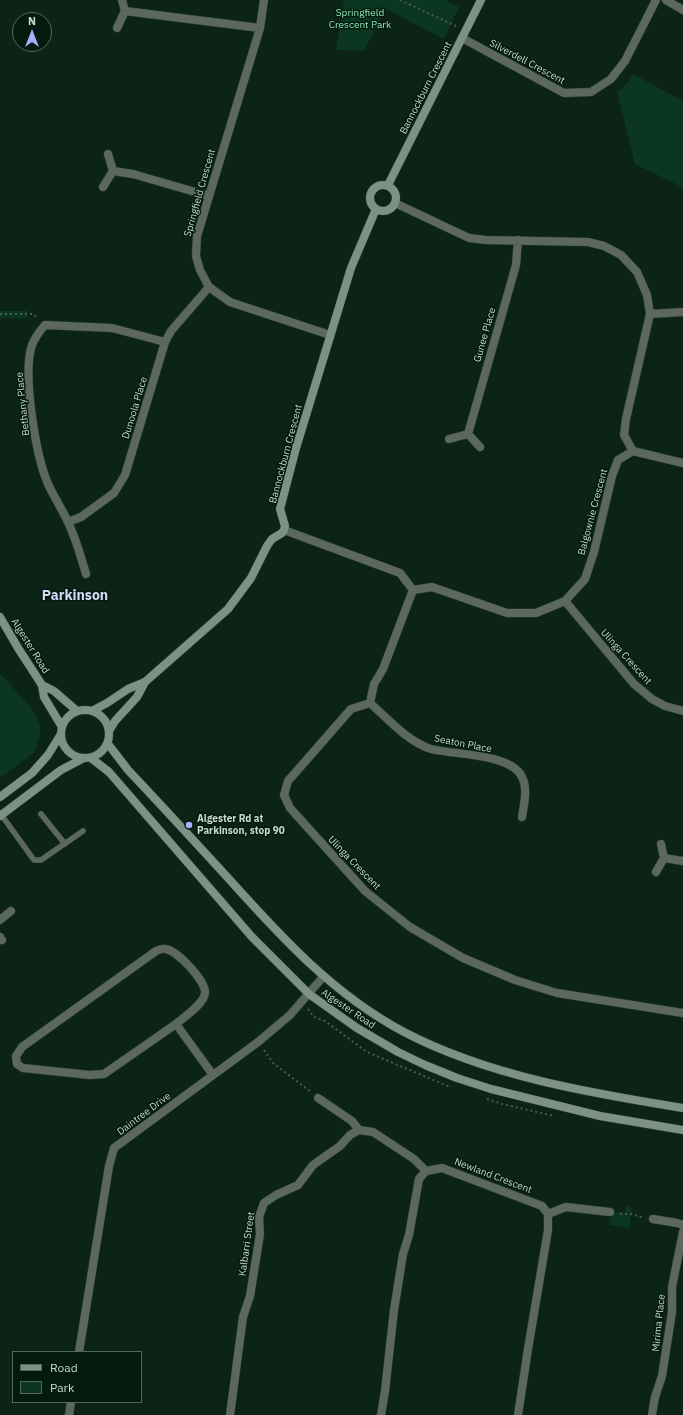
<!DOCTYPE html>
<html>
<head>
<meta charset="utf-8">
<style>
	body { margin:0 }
	#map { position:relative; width:683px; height:1415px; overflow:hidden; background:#0c2417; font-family:"IBM Plex Sans",sans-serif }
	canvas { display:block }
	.legend { position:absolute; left:12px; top:1351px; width:130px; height:52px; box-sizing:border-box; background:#031a0e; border:1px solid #53665c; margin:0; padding:5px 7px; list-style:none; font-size:12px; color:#cad9d0 }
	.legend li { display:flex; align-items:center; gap:8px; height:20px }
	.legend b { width:20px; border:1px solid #53665c }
	.north { position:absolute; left:12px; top:12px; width:40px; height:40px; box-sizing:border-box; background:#031a0e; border:1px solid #53665c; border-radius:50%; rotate:0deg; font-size:11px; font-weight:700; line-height:16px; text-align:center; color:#cad9d0 }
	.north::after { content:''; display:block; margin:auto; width:14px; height:18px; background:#a7b1fc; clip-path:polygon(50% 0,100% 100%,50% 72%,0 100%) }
</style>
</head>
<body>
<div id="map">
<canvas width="683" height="1415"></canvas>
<ul class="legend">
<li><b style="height:5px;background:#7e9185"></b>Road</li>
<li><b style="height:11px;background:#0b3621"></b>Park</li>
</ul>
<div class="north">N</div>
</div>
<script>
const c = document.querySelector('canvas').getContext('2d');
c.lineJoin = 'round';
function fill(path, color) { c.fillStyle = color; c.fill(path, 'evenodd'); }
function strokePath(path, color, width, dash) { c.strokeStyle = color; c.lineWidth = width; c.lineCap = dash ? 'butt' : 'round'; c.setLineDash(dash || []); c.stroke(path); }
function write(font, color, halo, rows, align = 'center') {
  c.font = font + ' "IBM Plex Sans",sans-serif'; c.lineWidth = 3; c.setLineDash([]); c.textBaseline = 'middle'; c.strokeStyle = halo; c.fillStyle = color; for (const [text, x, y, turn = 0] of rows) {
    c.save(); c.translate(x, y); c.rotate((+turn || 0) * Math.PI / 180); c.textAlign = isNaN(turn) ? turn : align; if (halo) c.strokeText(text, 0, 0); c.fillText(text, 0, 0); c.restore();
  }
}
fill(new Path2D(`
	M344,0H445L459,7L444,39L385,9L364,51L336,50Z
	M633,74L683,101V189L678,185L635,164L617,92L629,81Z
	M0,311H28L27,318H0Z
	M0,673L32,709L37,718L40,726V735L34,753L0,778Z
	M626,1206L632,1208L629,1228L609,1225L612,1212H625Z`), '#0b3621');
const lane = new Path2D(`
	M0,813L34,860H41L83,831
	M41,814L65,844`);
const street = new Path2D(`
	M264,0L260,28L197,236L196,256L200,270L209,287L230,302L330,335
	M666,0L683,10
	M125,11L260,28
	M117,28L125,11L122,0
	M462,38L564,93L591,92L611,79L625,61L656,0
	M113,171L133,174L209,196
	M103,187L113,171L108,154
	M650,314L683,312
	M468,434L516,265L518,240
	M449,439L468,434L480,447
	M633,451L683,463
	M68,522L81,517L114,493L125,475L165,342L171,331L209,287
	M284,530L400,573L413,590L432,587L507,613H536L565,601L585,579L594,552L612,476L618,460L633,451L624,435L626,419L650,314L647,295L637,272L621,255L604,246L588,242L486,240L469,238L395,203
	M86,574C81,557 76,539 68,522C62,509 54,497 48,484C36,456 22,374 32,345C35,337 39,332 45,325L112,328L165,342
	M413,590L383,669L374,684L370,703L351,709L288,781L284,795L290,808L365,891L410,927L463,958L515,980L557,993L683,1013
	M565,601L634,684L652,699L665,706L683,711
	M370,703C387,718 408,742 431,749C454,755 511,753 522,777C528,789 524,804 522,817
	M664,858L683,861
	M656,872L664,858L661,844
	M0,920L11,911
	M0,937L2,940
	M176,1024C184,1017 204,1004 205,993C206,981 177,950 165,949C162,948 159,950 156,951L22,1047L16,1056L17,1064L23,1068L90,1075L104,1074L176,1024L213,1075
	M318,1098L352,1121L359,1130
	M548,1214L566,1207L610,1212
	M653,1219L677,1223L683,1225
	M79,1352L109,1166L114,1148L258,1042L290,1015L323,977
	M69,1415L71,1402
	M230,1415L243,1317L250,1296L260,1234L259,1217L264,1203L276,1195L298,1185L313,1165L340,1146L350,1135L359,1130L373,1132L414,1159L426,1171
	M381,1415L385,1391L394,1310L403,1254L409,1235L419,1179L426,1171L442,1168L542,1206L548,1214V1230L528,1349L518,1415
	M652,1415L655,1397L662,1376L672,1312V1287L683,1232`);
const secondary = new Path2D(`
	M370 198a13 13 0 1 1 26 0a13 13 0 1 1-26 0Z
	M388,185L481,0
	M0,617L18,648L42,685L44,697L62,727
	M42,685L54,691L77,711
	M61 734a24 24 0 1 1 48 0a24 24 0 1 1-48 0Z
	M92,711L107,703L128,689L145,682L228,609L251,578L267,546L272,539L282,533L284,530L285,526L280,509L296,448L351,268L376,209
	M109,731L115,721L137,697L145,682
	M108,744L128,770C162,806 196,843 229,879C281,937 334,995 404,1032C488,1076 590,1093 683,1108
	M91,758L109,772L252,937L309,994L357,1028L398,1052L425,1065L457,1078L491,1089L600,1116L683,1130
	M0,797L32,773L48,755L61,734
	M0,816L61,770L84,758`);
strokePath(lane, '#2a4135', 6);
strokePath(street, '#2a4135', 9);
strokePath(secondary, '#2a4135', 9);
strokePath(new Path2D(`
	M400,0L456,26
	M0,314H33L38,319
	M308,1009L314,1017L325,1021L367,1052L450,1087
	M264,1050L273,1063L311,1092
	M487,1099L502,1104L554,1116
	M620,1214H631L644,1218`), '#475c51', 2, [2, 3]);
strokePath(lane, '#5c6760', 5.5);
strokePath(street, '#5c6760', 8);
strokePath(secondary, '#7e9185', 8);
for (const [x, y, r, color] of [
	[189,825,4,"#a7b1fc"]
]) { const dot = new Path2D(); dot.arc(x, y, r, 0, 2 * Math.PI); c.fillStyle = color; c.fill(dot); strokePath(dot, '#031a0e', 1.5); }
write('10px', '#92e7b6', '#031a0e', [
	["Springfield",360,13],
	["Crescent Park",360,25]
]);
write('10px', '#cad9d0', '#031a0e', [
	["Silverdell Crescent",527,62,28],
	["Bannockburn Crescent",426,88,-63],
	["Springfield Crescent",200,193,-74],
	["Gunee Place",485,335,-74],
	["Bethany Place",23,404,-96],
	["Dunoola Place",135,408,-73],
	["Bannockburn Crescent",286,454,-75],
	["Balgownie Crescent",593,512,-75],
	["Algester Road",30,646,58],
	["Ulinga Crescent",626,657,48],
	["Seaton Place",463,744,11],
	["Ulinga Crescent",354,863,46],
	["Algester Road",348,1009,34],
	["Daintree Drive",144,1114,-37],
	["Newland Crescent",493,1176,21],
	["Kalbarri Street",247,1244,-82],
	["Mirima Place",659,1323,-84]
]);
write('bold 10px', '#cad9d0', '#031a0e', [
	["Algester Rd at",197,819],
	["Parkinson, stop 90",197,831]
], 'left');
write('bold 14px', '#d4d9f6', '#031a0e', [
	["Parkinson",75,596]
]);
</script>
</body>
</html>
